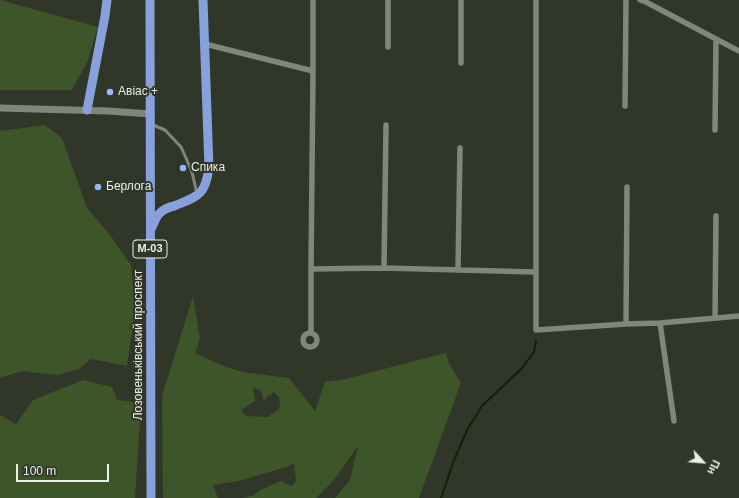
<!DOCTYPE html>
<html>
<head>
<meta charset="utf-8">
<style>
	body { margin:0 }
	#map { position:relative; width:739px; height:498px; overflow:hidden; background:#303729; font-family:Arial,sans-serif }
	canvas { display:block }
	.north { position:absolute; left:683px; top:442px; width:40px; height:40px; -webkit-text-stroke:3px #303729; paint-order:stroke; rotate:116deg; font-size:11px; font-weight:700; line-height:16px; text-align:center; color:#eaefe6 }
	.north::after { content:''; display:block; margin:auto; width:14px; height:18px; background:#eaefe6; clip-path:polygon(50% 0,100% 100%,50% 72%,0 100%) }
	.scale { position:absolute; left:16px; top:464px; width:93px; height:18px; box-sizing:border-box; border:2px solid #eaefe6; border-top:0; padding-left:5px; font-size:12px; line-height:14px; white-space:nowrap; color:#eaefe6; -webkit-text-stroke:3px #303729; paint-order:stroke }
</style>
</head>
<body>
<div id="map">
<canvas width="739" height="498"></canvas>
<div class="north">Пн</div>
<div class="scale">100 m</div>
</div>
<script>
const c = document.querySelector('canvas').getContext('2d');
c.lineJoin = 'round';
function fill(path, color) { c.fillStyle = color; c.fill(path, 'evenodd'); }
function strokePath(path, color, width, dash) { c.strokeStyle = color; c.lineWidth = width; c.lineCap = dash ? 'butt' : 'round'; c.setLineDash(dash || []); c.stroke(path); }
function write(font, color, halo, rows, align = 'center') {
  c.font = font + ' Arial,sans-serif'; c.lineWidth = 4; c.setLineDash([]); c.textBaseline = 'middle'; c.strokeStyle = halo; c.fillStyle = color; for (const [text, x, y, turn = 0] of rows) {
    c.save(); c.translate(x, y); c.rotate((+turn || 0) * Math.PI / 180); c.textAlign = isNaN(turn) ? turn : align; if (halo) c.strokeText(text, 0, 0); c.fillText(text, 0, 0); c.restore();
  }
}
fill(new Path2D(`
	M0,0L98,27L88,60L72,90H0Z
	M45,125L62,138L87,208L110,235L131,265L135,311L127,366L91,359L79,369L57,375L22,371L0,378V131Z
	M193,296L200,339L195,353L221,365L242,372L289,378L315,411L325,382L345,379L446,353L449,363L461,383L419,498H335L350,480L358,446L334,480L316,498H241L252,496L262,489L281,481L292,486L296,481L294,463L286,467L239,481L213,485L218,498H163L162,396ZM253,387L261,391L264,402L267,397L274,392L279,397L280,408L268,417L246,416L241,410L255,401Z
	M83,380L112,387L117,400L141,403L135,498H0V415L16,424L33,400Z`), '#3e5429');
strokePath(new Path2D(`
	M441,498L453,463L467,430L482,406L521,369L534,352L536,341`), '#112100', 2);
strokePath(new Path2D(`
	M153,125L165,130L181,147L186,158L192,172L197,194`), '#7f8877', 3);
strokePath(new Path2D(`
	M536,0V272
	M640,0L646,2L739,51
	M205,44L313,71L311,269L384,268L536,272V330L626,324L660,323L739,316
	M388,47V0
	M461,63V0
	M313,71V0
	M625,106L626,0
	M715,130L716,39
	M384,268L386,125
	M311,269V332
	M458,269L460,148
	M715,318L716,216
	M660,323L674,421
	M626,324L627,187
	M303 340a7 7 0 1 1 14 0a7 7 0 1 1-14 0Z`), '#7f8877', 5.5);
strokePath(new Path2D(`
	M0,108L108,111L151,114`), '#7f8877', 7);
strokePath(new Path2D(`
	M150,0C151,166 151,332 151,498
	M87,110L105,16L107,0
	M151,229C154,224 156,216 160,213C164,209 169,207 174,206C198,196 205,196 209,168L203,0`), '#88a1dc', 9);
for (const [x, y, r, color] of [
	[110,92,4,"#9ab5fd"],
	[183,168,4,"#9ab5fd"],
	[98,187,4,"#9ab5fd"]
]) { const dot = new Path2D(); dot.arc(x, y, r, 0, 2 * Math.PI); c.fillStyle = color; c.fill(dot); strokePath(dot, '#303729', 1.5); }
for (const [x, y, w] of [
	[150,249,34]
]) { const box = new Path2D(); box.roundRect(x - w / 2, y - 9, w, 18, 3); c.fillStyle = '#303729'; c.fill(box); strokePath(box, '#eaefe6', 1); }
write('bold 11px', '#eaefe6', null, [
	["М-03",150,249]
]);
write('12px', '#eaefe6', '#303729', [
	["Авiас +",118,92],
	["Спика",191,168],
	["Берлога",106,187]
], 'left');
write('12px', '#eaefe6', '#303729', [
	["Лозовеньківський проспект",139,345,-90]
]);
</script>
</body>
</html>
